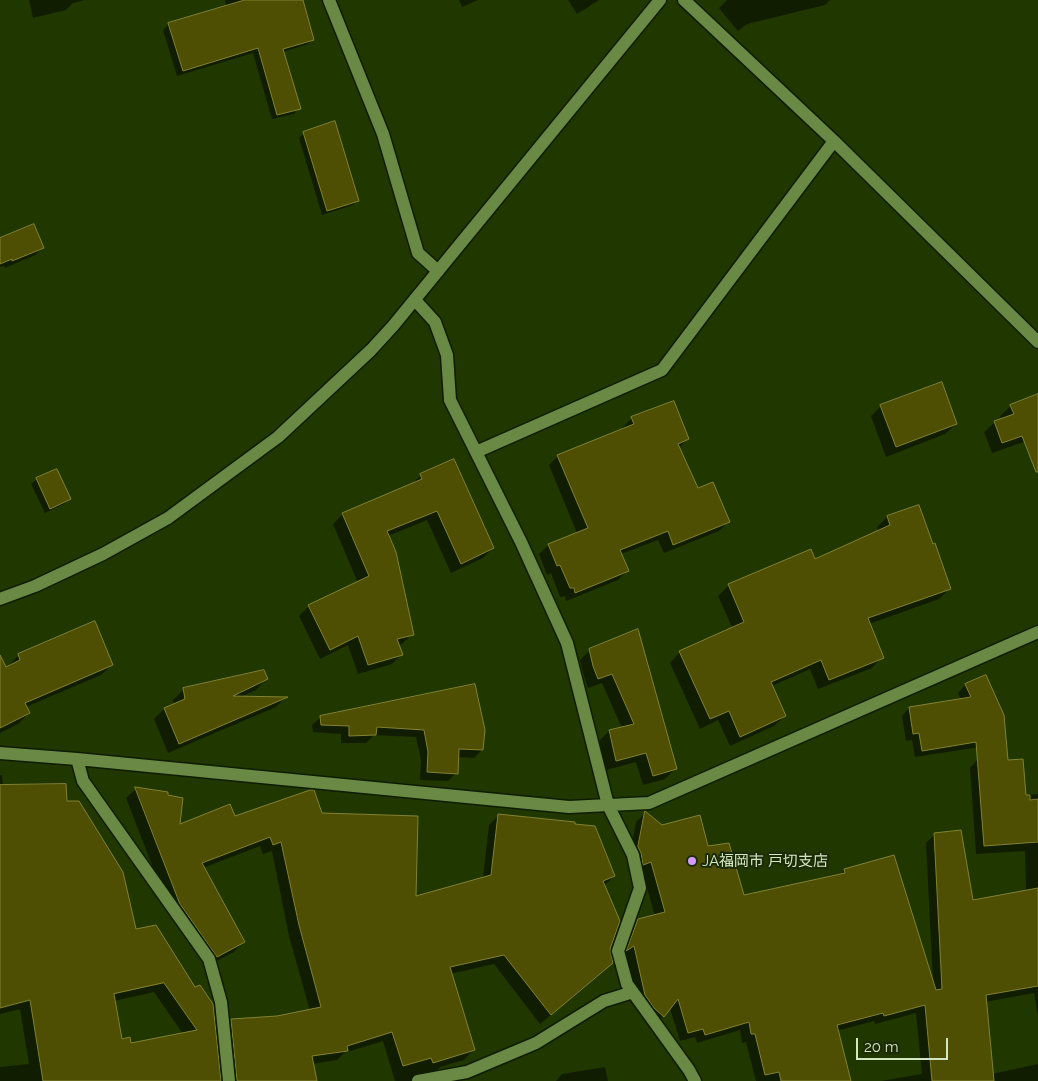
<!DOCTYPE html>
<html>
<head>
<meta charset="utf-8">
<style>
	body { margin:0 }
	#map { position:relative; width:1038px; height:1081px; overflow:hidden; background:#213700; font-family:Raleway,sans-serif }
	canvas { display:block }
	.scale { position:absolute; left:856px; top:1038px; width:92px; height:22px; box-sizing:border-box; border:2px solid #d3e6c2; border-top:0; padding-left:6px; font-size:15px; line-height:18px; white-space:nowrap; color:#d3e6c2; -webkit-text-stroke:4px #1c2b07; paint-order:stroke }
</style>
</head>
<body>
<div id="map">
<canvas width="1038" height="1081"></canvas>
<div class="scale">20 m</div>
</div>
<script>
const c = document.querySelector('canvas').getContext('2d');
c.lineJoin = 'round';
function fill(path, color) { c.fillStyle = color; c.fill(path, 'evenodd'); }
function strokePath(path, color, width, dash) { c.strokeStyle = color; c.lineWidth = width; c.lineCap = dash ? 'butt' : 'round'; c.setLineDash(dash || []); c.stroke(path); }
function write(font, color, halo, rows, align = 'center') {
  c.font = font + ' Raleway,"Noto Sans JP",sans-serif'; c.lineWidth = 4; c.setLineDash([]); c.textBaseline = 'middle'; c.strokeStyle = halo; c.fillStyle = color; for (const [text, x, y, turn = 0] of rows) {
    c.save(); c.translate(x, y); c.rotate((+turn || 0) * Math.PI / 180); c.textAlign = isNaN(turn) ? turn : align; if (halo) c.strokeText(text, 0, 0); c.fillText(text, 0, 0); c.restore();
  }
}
fill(new Path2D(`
	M29,0H85L73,3L66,10L33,18Z
	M225,0H301L313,39L308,44L283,52L299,108L294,114L272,119L253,53L177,76L163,30L169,24L227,7Z
	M459,0H478L462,7Z
	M568,0H599L577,14Z
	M727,0H830L825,5L747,24L738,31L719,8Z
	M304,133L358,200L353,205L322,215L299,138Z
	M0,240L43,248L35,255L5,268L4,266L0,267Z
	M1038,396V437L992,453L984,432L995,422L1001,419L1000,416L1011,406Z
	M881,406L956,424L945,434L886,457L871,416Z
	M632,418L687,439L679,448L697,490L728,522L719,531L664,553L658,540L621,554L627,571L618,580L566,601L565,596L560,597L551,573L547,575L539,554L549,545L577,533L549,465L558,456L623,430L622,428Z
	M56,471L69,499L64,504L45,513L31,484L36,480Z
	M421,475L493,548L483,558L451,573L427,520L388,536L412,634L402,644L398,645L402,654L392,664L358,674L348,645L320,659L299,616L309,606L358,583L333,524L343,514L411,485Z
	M887,517L950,588L939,599L869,624L882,657L872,668L818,689L810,669L772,686L785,716L774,726L730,746L718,720L700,729L670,663L680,652L733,629L718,596L729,585L815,561L879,532L877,527Z
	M637,631L675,769L665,779L643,785L636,762L606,770L599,741L609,731L622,728L602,683L588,688L584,676L580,660L590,650Z
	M19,655L112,665L101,675L26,707L29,713L18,724L0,733V671L9,667L8,666Z
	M986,676L980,747L915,757L912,740L906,741L902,716L909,708L961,700L958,693L965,685Z
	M266,679L256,690L240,697L285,698L276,707L168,753L154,719L164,709L174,705L173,700L184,689Z
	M474,686L482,750L474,758L457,757L456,773L448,781L420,780L421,760L416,737L374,735L366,743H341V734L313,732L312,725L321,717Z
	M978,759L1007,762L1025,795L1038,794V1017L1034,993L985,1002L992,1074L1038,1064V1081H881L922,1074L916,1013L875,1024L874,1021L837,1031L850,1081H756L746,1042L742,1043L740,1030L697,1043L695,1037L680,1041L670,1008L654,1024L620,958L629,929L638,920L655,916L642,870L630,856L636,822L645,813L661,826L708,848L743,896L840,875L844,870L933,982L926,843L935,834L972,902L1026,891L1025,851L976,854L970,768Z
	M0,775H2L3,786L0,828Z
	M136,789L167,793L179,825L234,818L321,814L415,898L483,878L489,825L499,815L614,876L604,886L609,949L612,963L602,973L540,1024L494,964L450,974L473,1050L464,1060L440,1067L430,1078L413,1081H395L383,1041L344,1053L337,1060L312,1064L316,1081H227L222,1030L231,1021L277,1017L310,1011L289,936L272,851L263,854L260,846L203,868L243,942L234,952L207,966L171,914L126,798Z
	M0,859L135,931L156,926L220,1081H0V1067L29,1064L20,1009L0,1014ZM154,992L183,1034L130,1044L121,1040L114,1001Z
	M605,1067L608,1081H556L562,1074Z`), '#0007');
const building = new Path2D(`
	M245,0H303L314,40L283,49L301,109L277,115L258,48L183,71L168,23Z
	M335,121L359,201L327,211L303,132Z
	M34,224L44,248L12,261V259L0,264V238Z
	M942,382L957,424L896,447L880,405Z
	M1038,394V472H1036L1022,436L1002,443L994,421L1014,414L1010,405Z
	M674,401L689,439L678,444L698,488L713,482L730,522L673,545L668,531L620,550L629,571L575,593L574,588H570L560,565L557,566L548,544L588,528L557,455L634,424L631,417Z
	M454,459L494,548L461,564L437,511L387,531L396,552L414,635L397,639L403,655L368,665L358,636L330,650L308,605L369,576L342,513L422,479L420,474Z
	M57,469L71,499L50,509L36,478Z
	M919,505L933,544L935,543L951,589L868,618L884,658L829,680L821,660L771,682L786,716L740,737L729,711L710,719L679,651L744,622L728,584L811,549L815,559L890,525L887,516Z
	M95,621L113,665L25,703L30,713L0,728V655L6,667L20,660L18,654Z
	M638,629L677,769L653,776L646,753L616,761L609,730L634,724L612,674L598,679L593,666L589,649Z
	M264,670L268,679L233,696L288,697L179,744L164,708L185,699L183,688Z
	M986,675L1004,715L1008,760L1023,759L1026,795H1030V800L1038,799V842L984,846L976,742L922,751L919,733L913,734L909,707L971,697L965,684Z
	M475,684L485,730L483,750L459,749L458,774L427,772L428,752L424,730L377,727L376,735L349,736V726L321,725L320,716Z
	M66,784L67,801H79L123,872L136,929L156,925L195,987L200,985L213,1004L221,1081H43L30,1000L0,1008V785ZM164,983L197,1030L131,1043L130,1037L122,1039L114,994Z
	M135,787L168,792V795L183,798L180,824L230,804L235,816L310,790H314L322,813L418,816L416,896L491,875L498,814L575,822V824L595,826L615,876L603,881L620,921L610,949L613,963L551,1015L504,955L450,967L475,1050L433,1063L431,1058L403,1066L392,1032L347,1046L348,1051L312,1056L317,1081H237L231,1019L277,1016L321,1007L299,925L281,842L273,845L270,837L202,863L245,942L217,957L180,904Z
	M645,811L662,825L700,815L708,846L729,843L744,895L845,873L844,869L894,855L936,990L942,989L934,833L961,830L973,900L1038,888V986L986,995L994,1081H932L925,1005L884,1016L883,1013L837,1025L851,1081H781L779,1072L765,1075L755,1034H751L749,1022L705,1035L703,1029L688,1033L678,999L664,1017L654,1008L645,995L634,946L626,951L638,919L665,912L651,862L643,865L641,853L638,847Z`);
fill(building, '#4f4f03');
strokePath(building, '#818231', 1);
const street = new Path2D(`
	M329,0L383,134L418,253L438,271
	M684,0L834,141L1038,342
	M415,300L435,322L447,355L450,400L521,542L567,643L608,805L633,855L640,888L618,951L627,984L689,1070L695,1081
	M476,452L662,370L834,141
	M0,753L77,759L569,807L649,803L1038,632
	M77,759L83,781L209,959L221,1002L229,1081
	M418,1081L467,1072L536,1043L604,1001L633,992`);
const secondary = new Path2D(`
	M0,599L35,586L103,554L168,518L278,437L371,350L393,326L660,0`);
strokePath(street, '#0e1d00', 15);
strokePath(secondary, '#0e1d00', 15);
strokePath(street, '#698945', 12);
strokePath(secondary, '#698945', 12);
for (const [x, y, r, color] of [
	[692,861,5,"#d39cfc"]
]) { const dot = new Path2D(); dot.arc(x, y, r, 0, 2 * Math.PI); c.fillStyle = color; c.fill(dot); strokePath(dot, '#1c2b07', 2); }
write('15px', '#d3e6c2', '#1c2b07', [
	["JA福岡市 戸切支店",702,861]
], 'left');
</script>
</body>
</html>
